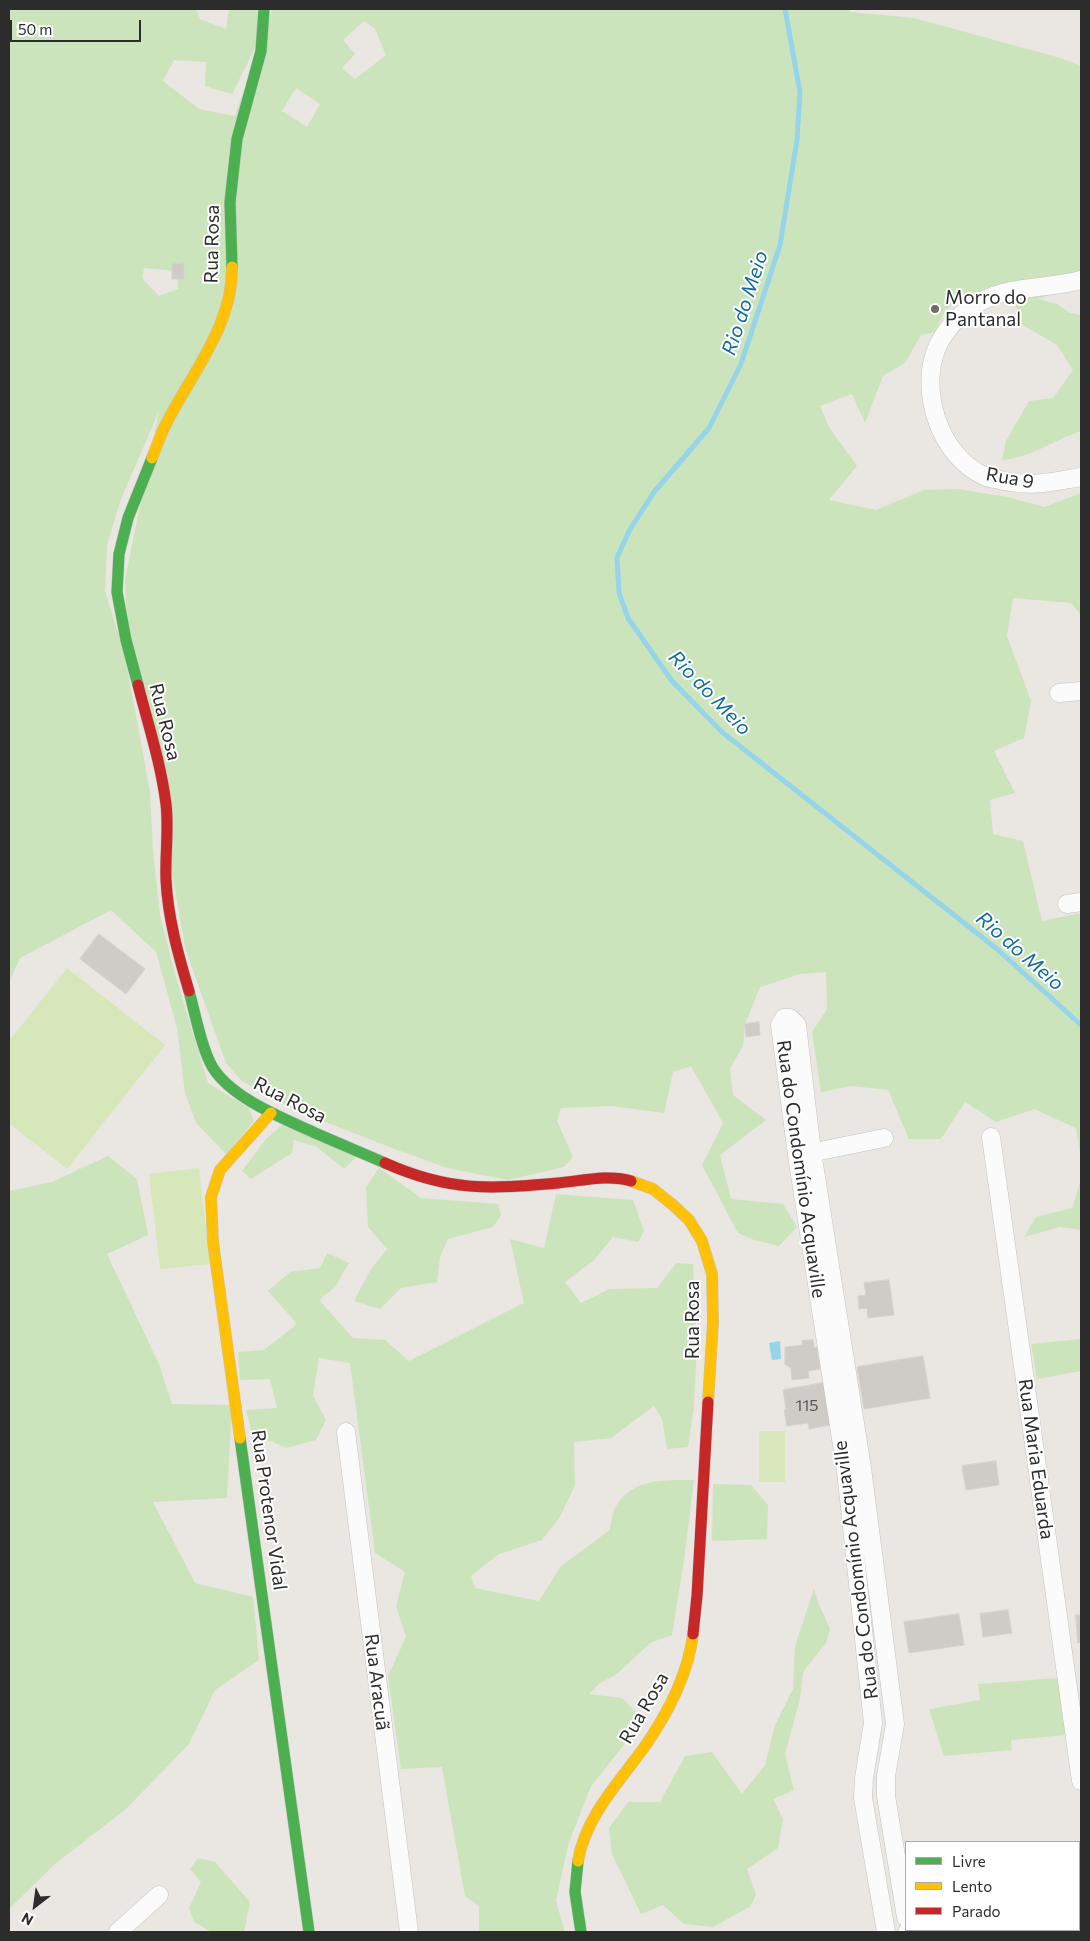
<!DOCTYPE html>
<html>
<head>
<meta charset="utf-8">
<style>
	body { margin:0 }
	#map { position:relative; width:1090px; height:1941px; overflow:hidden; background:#eae6e2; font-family:Commissioner,sans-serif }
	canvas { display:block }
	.frame { position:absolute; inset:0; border:10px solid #2c2c2c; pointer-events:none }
	.legend { position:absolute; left:905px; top:1841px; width:175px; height:90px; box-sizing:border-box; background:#fff; border:1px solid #ababab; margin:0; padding:6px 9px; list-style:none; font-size:15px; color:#2c2c2c }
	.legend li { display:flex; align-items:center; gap:10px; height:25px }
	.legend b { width:25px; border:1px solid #ababab }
	.north { position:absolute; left:10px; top:1881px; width:50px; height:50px; -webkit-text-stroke:4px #fff; paint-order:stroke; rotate:210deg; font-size:14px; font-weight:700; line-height:20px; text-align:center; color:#2c2c2c }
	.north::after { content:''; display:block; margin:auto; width:18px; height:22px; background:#2c2c2c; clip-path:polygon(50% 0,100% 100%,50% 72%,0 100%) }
	.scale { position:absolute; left:10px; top:20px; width:131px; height:22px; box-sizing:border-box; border:2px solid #2c2c2c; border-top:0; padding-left:6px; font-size:15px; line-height:18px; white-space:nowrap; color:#2c2c2c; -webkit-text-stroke:4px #fff; paint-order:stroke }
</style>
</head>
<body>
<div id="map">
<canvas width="1090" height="1941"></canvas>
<div class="frame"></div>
<ul class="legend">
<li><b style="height:6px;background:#4caf50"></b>Livre</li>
<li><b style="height:6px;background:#ffc107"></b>Lento</li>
<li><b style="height:6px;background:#c62828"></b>Parado</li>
</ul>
<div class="north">N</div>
<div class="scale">50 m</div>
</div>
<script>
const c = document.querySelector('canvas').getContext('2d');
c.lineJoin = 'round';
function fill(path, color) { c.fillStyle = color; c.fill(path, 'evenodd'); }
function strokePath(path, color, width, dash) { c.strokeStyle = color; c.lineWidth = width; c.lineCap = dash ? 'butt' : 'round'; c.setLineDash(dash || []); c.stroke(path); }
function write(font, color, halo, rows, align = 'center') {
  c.font = font + ' Commissioner,sans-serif'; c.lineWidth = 4; c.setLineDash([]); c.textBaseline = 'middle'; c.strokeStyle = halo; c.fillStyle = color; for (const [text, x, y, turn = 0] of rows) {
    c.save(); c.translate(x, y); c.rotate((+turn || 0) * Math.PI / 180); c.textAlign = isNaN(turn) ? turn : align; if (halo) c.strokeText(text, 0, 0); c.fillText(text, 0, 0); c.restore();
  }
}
fill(new Path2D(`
	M9,9H196L200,19L226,29L229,9H257L258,42L232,94L205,86L206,62L174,60L163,81L199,109L235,116L272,9H847L851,12L914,18L1064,59L1081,66V285L1038,299L1057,304L1070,313L1081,315V431C1055,440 1029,458 1002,460L1006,441L1029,401L1053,398L1073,370L1057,345L1021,324L1014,299L976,292L954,303L945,311L935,332L921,335L905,363L883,376L865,423L852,394L820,406L829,427L857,466L829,500L876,510L924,490L958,489L1007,497L1045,507L1081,493V615L1071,603L1013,598L1007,636L1031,701L1024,738L994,751L1015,793L990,800L993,834L1023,841L1042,921L1081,913V1159L1076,1128L1034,1109L996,1122L965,1102L941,1139H909L888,1090L851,1086L821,1092L812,1032L827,1009L826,972L800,974L760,987L745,1024L743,1046L730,1069L733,1095L766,1120L720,1155L731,1199L783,1204L797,1227L779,1246L754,1240L738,1233L702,1165L723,1123L691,1066L673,1072L664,1113L611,1106L561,1108L557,1121L573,1157L564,1167L508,1180L447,1168L392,1148L295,1110L242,1081L226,1063L185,948L126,605L125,580L159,411L121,499L107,545L105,591L125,656L150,792L153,850L160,915L175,974L208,1083L249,1108L254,1121L226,1154L196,1123L185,1093L177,1028L156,952L111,910L20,958L9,983ZM364,21L375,29L386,55L355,79L342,68L355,54L343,40ZM296,88L320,104L307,127L282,111ZM144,268L177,271L178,289L159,296L142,278Z
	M283,1124L356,1157L344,1169L317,1147L294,1140L292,1153L251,1179L242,1171L265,1140Z
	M108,1156L137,1179L148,1235L107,1254L159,1364L172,1404L232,1405L227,1498L153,1502L195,1583L253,1597L259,1660L215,1690L189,1744L126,1809L55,1864L9,1909V1191L52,1182Z
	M379,1168L421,1198L498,1204L501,1215L493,1227L448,1239L440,1257L437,1282L401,1288L380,1309L354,1301L371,1269L387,1249L368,1227L366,1187Z
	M1081,1179V1230L1060,1227L1024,1237L1036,1217L1072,1208Z
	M556,1194L633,1200L644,1231L638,1242L613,1237L594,1260L565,1282L581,1303L609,1289L657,1288L676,1263L693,1264L697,1346L694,1406L688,1447L667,1449L662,1419L654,1406L611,1438L574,1442L575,1485L560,1517L542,1540L499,1554L471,1576L475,1588L539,1601L561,1566L610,1530C611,1523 612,1516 614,1510C629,1478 664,1480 694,1480L684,1560L672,1635L650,1643L617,1674L600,1683L589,1694L622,1698L644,1720L591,1786L568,1845L556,1901L565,1932H479V1906L465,1896L442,1767L401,1769L388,1676L406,1637L396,1606L405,1572L375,1553L350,1363L319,1358L313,1395L326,1420L316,1440L286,1448L273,1442L253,1437L246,1410L277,1408L270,1379L240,1380L238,1352L264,1350L297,1324L268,1291L290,1272L320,1268L327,1253L349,1263L335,1287L319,1300L353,1338L385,1340L409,1361L524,1303L510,1239L544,1248Z
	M1081,1339V1371L1037,1379L1031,1344Z
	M713,1484L751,1485L768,1505L767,1539L712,1541Z
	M814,1589L818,1602L830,1629L826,1643L803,1672L800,1699L785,1754L794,1790L773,1799L783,1819L778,1848L747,1869L756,1894L751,1906L713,1927L684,1924L663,1905L641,1914L612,1854L609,1828L628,1802H660L685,1756L712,1752L742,1794L765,1765L775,1725L793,1689L795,1646Z
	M1058,1678L1066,1735L1011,1740L1012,1750L944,1756L929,1709L980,1700L978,1684Z
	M198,1858L215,1862L250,1902L244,1932H212L194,1922L189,1908L201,1882L190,1869Z`), '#cce4bb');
fill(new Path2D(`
	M67,968L165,1045L67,1169L9,1123V1041Z
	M199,1168L210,1264L160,1269L149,1174Z
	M759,1431H785V1482H759Z`), '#d6e8b9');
fill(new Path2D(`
	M780,1341L781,1359L772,1360L769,1343Z`), '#96d4ea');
strokePath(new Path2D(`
	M785,9L800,92L797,140L780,245L741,364L709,428L654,492L629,531L617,558L619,593L628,618L672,681L722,732L997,949L1081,1025`), '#96d4ea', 5);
const building = new Path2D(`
	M184,263V279H172V264Z
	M99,934L145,969L126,994L80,959Z
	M759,1022L760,1035L746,1037L745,1024Z
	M889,1280L894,1315L868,1318L867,1308L859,1309L858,1296L866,1295L864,1283Z
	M813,1340L814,1348L817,1347L820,1369L808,1371L809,1378L792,1380L791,1368L785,1364V1347L803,1345L802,1341Z
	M923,1356L930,1398L864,1409L857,1367Z
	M828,1382L831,1425L809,1429L808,1423L787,1426L784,1410L786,1409L783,1390Z
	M996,1461L999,1485L966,1490L962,1466Z
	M1008,1610L1012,1633L983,1637L980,1614Z
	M959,1614L964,1645L909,1653L904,1622Z
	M1076,1615H1081V1642L1078,1643Z`);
fill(building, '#cfccc8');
strokePath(building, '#d5d2ce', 1);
const street = new Path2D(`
	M1081,280C1049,289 1012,285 982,301C964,310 949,325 939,343C917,387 939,456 984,476C990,479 997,479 1003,481C1034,487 1051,482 1081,477
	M1059,693L1081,691
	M1067,904L1081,902
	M991,1137L1081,1781
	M800,1155L884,1138
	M346,1432L409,1932
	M908,1930L909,1932
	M118,1932L159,1895
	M886,1932L863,1798L864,1778L873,1723L846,1471L797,1155L780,1025L784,1018H790L797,1025L812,1152L862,1468L895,1724L886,1776V1796L906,1917`);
const fast = new Path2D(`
	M232,267L230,202L237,139L261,51L264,9
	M138,685L126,640L117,592L119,554L128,518L152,458
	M189,991C195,1013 202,1050 213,1068C233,1099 283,1118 315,1133C338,1143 362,1153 385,1163
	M240,1438L309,1932
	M578,1861L575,1892L581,1932`);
const slow = new Path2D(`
	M152,458C157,446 161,433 167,422C192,373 233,325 232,267
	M631,1181L653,1189L673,1205L689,1220L702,1241L712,1274L713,1322L708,1402
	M240,1438L213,1242L211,1197L220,1170L271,1113
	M578,1861C585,1818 618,1783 643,1749C667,1715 688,1676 693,1634`);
const jam = new Path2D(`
	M138,685C148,724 161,764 166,804C169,829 165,855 166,880C168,918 178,954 189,991
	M385,1163C450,1192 490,1189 558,1183C581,1181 609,1174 631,1181
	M693,1634L697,1596L708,1402`);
strokePath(street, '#c3c2c3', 19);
strokePath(fast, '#c3c2c3', 12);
strokePath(slow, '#c3c2c3', 12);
strokePath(jam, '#c3c2c3', 12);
strokePath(street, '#fcfbfb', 18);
strokePath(fast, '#4caf50', 11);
strokePath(slow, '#ffc107', 11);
strokePath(jam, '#c62828', 11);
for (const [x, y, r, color] of [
	[935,309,5,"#6e6d6c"]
]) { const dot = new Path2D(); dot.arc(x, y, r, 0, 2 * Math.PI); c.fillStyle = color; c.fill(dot); strokePath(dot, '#fff', 2); }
write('16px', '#565655', null, [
	["115",807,1406]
]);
write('19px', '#2c2c2c', '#fff', [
	["Rua Rosa",212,244,-89],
	["Rua 9",1010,478,10],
	["Rua Rosa",165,722,76],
	["Rua Rosa",290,1100,27],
	["Rua do Condomínio Acquaville",801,1169,82],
	["Rua Rosa",693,1320,-90],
	["Rua Maria Eduarda",1036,1459,82],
	["Rua Protenor Vidal",269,1510,82],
	["Rua do Condomínio Acquaville",856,1570,-97],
	["Rua Aracuã",377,1682,83],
	["Rua Rosa",644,1708,-60]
]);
write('19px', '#2c2c2c', '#fff', [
	["Morro do",945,298],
	["Pantanal",945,320]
], 'left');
write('italic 20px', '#0e6b9d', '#fff', [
	["Rio do Meio",745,303,-72],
	["Rio do Meio",710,693,46],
	["Rio do Meio",1020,951,41]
]);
</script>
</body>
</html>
